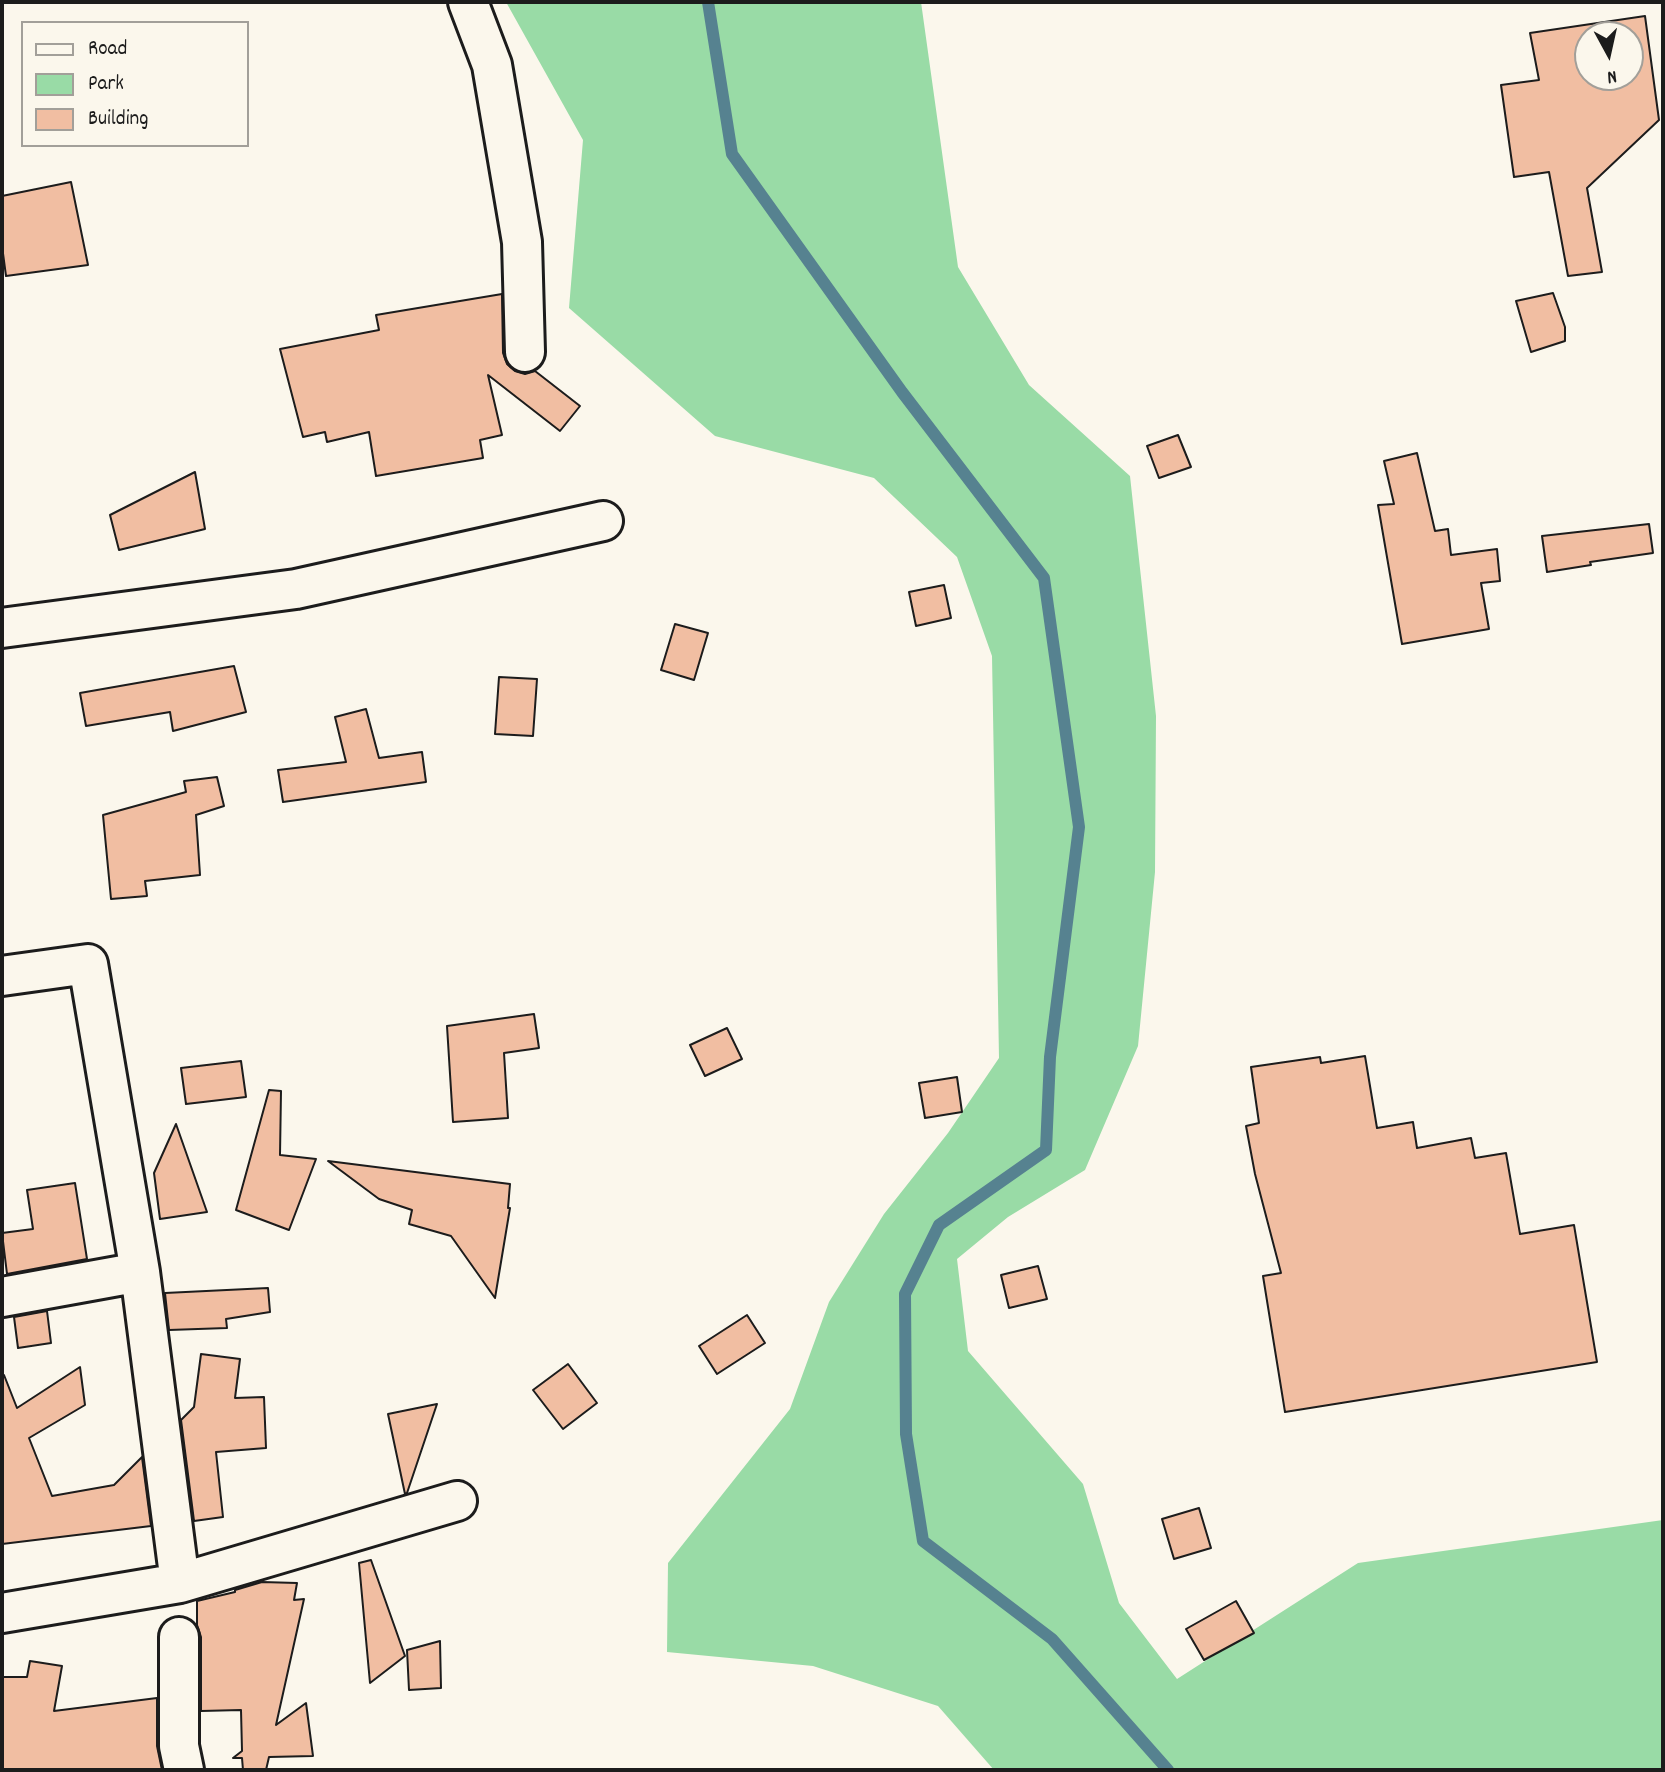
<!DOCTYPE html>
<html>
<head>
<meta charset="utf-8">
<style>
	body { margin:0 }
	#map { position:relative; width:1665px; height:1772px; overflow:hidden; background:#fbf7ec; font-family:Dekko,sans-serif }
	canvas { display:block }
	.frame { position:absolute; inset:0; border:4px solid #1c1c1c; pointer-events:none }
	.legend { position:absolute; left:21px; top:21px; width:228px; height:126px; box-sizing:border-box; background:#fbf7ec; border:2px solid #a29f99; margin:0; padding:9px 12px; list-style:none; font-size:21px; color:#1c1c1c }
	.legend li { display:flex; align-items:center; gap:14px; height:35px }
	.legend b { width:35px; border:2px solid #a29f99 }
	.north { position:absolute; left:1574px; top:21px; width:70px; height:70px; box-sizing:border-box; background:#fbf7ec; border:2px solid #a29f99; border-radius:50%; rotate:172deg; font-size:19px; font-weight:700; line-height:28px; text-align:center; color:#1c1c1c }
	.north::after { content:''; display:block; margin:auto; width:24px; height:32px; background:#1c1c1c; clip-path:polygon(50% 0,100% 100%,50% 72%,0 100%) }
</style>
</head>
<body>
<div id="map">
<canvas width="1665" height="1772"></canvas>
<div class="frame"></div>
<ul class="legend">
<li><b style="height:9px;background:#fbf7ec"></b>Road</li>
<li><b style="height:19px;background:#99dba6"></b>Park</li>
<li><b style="height:19px;background:#f1bea2"></b>Building</li>
</ul>
<div class="north">N</div>
</div>
<script>
const c = document.querySelector('canvas').getContext('2d');
c.lineJoin = 'round';
function fill(path, color) { c.fillStyle = color; c.fill(path, 'evenodd'); }
function strokePath(path, color, width, dash) { c.strokeStyle = color; c.lineWidth = width; c.lineCap = dash ? 'butt' : 'round'; c.setLineDash(dash || []); c.stroke(path); }
fill(new Path2D(`
	M506,2H921L958,267L1029,385L1130,476L1156,716L1155,872L1138,1046L1085,1170L1008,1217L957,1259L968,1351L1083,1484L1119,1603L1177,1679L1358,1563L1663,1520V1770H994L938,1706L813,1666L667,1652L668,1563L790,1409L829,1302L884,1214L948,1133L999,1058L992,656L957,557L874,478L715,436L569,308L583,140Z`), '#99dba6');
strokePath(new Path2D(`
	M708,2L732,154L902,392L1044,578L1079,827L1050,1057L1046,1150L939,1225L905,1294L906,1434L923,1541L1052,1639L1168,1770`), '#568290', 12);
const building = new Path2D(`
	M1645,16L1659,120L1587,188L1602,272L1568,276L1549,172L1514,177L1501,85L1539,80L1530,33ZM1588,35H1630V77H1588Z
	M71,182L88,265L6,276L2,246V196Z
	M1553,293L1565,327V341L1531,352L1516,301Z
	M502,294L503,353L507,364L515,371L525,374L535,371L580,406L560,431L488,375L502,435L480,440L483,458L376,476L369,432L327,442L325,432L303,437L280,349L379,330L376,315Z
	M1178,435L1191,467L1159,478L1147,446Z
	M1417,453L1435,531L1448,529L1451,555L1497,549L1500,581L1481,583L1489,629L1402,644L1378,505L1394,504L1384,461Z
	M195,472L205,529L119,550L110,515Z
	M1649,524L1653,553L1590,562L1591,565L1547,572L1542,536Z
	M944,585L951,618L916,626L909,592Z
	M675,624L708,633L694,680L661,670Z
	M234,666L246,712L173,731L170,712L86,726L80,693Z
	M499,677L537,679L533,736L495,734Z
	M366,709L379,758L422,752L426,782L283,802L278,770L346,762L335,717Z
	M217,777L224,806L196,815L200,875L145,881L147,896L111,899L103,815L186,792L184,781Z
	M534,1014L539,1048L504,1053L508,1118L453,1122L447,1026Z
	M727,1028L742,1059L705,1076L690,1045Z
	M1365,1056L1377,1128L1413,1122L1417,1148L1471,1138L1475,1158L1506,1153L1520,1234L1574,1225L1597,1362L1285,1412L1263,1276L1281,1273L1255,1174L1246,1126L1259,1123L1251,1067L1320,1057L1321,1063Z
	M241,1061L246,1097L186,1104L181,1068Z
	M957,1077L962,1112L925,1118L919,1083Z
	M269,1090L281,1091L280,1155L316,1159L289,1230L236,1210Z
	M176,1124L207,1212L160,1219L154,1173Z
	M328,1161L510,1184L508,1208H510L495,1298L451,1236L409,1224L412,1210L379,1199Z
	M75,1183L87,1259L7,1274L2,1233L33,1229L27,1190Z
	M1038,1266L1047,1299L1009,1308L1001,1275Z
	M268,1288L270,1312L226,1319L227,1328L169,1330L165,1293Z
	M47,1311L51,1343L18,1348L14,1317Z
	M747,1315L765,1343L717,1374L699,1346Z
	M201,1354L240,1359L235,1398L264,1397L266,1448L216,1452L223,1517L194,1521L181,1420L194,1407Z
	M568,1364L597,1403L563,1429L533,1390Z
	M80,1367L85,1405L29,1438L52,1496L114,1485L142,1457L151,1526L2,1544V1375H4L17,1408Z
	M437,1404L407,1493L405,1494L388,1414Z
	M1199,1508L1211,1548L1174,1559L1162,1519Z
	M371,1560L405,1656L370,1683L359,1563Z
	M262,1582L297,1583L294,1600L304,1599L276,1725L306,1703L313,1756L269,1757L266,1770H243L242,1758H233L242,1751L241,1710L201,1711V1637L197,1625V1601L235,1592V1590Z
	M1236,1601L1254,1633L1204,1660L1186,1629Z
	M440,1641L441,1688L409,1690L407,1650Z
	M30,1661L62,1666L54,1711L157,1698V1746L162,1770H2V1677H27Z`);
fill(building, '#f1bea2');
strokePath(building, '#1c1c1c', 2);
const minor = new Path2D(`
	M468,2L492,65L522,242L525,352
	M2,628L296,589L603,521
	M2,976L88,964L140,1272L180,1583
	M2,1297L140,1272
	M2,1613L180,1583L457,1501
	M179,1637V1746L184,1770`);
strokePath(minor, '#1c1c1c', 44);
strokePath(minor, '#fbf7ec', 38);
</script>
</body>
</html>
